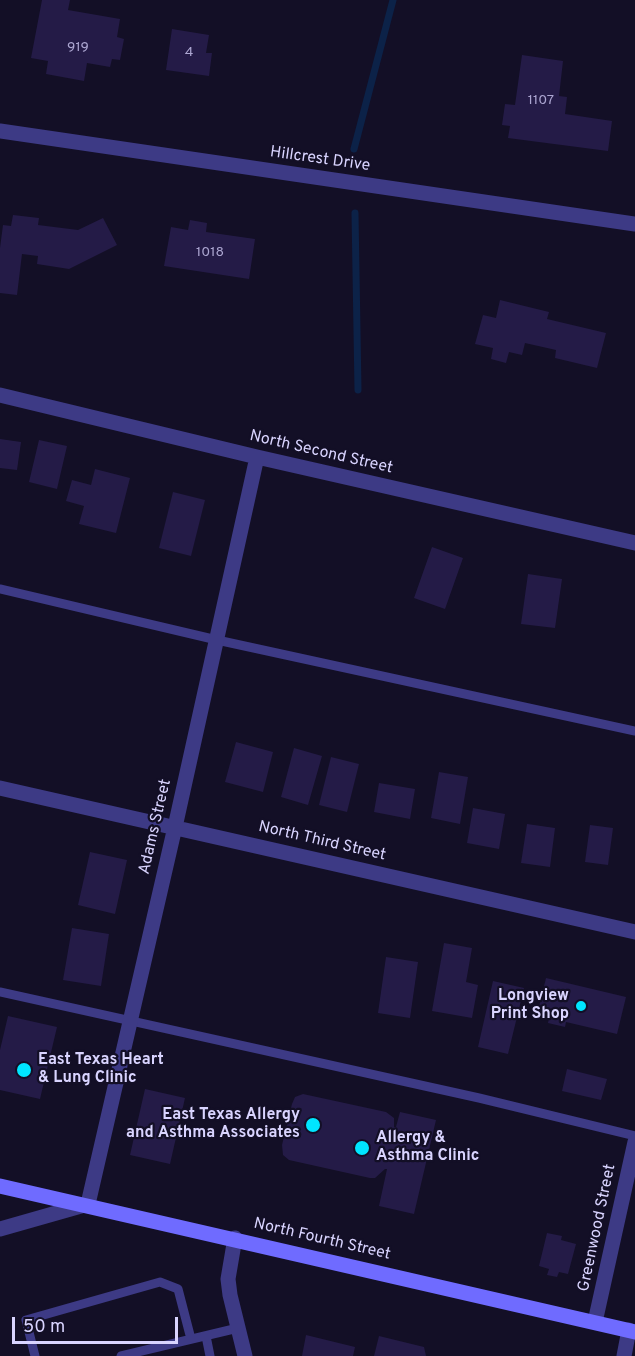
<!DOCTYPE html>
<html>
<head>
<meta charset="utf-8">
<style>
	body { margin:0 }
	#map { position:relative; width:635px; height:1356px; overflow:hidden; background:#130f26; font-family:Overpass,sans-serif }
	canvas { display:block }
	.scale { position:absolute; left:12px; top:1317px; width:166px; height:27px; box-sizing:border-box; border:3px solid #d9d4ff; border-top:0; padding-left:8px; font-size:18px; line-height:21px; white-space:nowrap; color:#d9d4ff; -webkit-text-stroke:4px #130f26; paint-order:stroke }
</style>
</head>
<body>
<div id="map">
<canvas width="635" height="1356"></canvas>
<div class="scale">50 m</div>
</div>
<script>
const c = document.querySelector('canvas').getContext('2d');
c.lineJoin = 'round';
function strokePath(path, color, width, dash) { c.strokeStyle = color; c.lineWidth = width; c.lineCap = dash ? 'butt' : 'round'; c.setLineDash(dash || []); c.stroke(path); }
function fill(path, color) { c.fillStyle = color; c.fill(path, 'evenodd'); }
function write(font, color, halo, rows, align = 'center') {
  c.font = font + ' Overpass,sans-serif'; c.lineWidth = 4.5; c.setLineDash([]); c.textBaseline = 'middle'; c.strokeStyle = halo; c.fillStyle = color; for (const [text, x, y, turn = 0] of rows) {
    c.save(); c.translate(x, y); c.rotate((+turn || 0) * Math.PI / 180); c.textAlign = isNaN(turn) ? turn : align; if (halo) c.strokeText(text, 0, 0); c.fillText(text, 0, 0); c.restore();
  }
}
strokePath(new Path2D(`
	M354,149L393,0
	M355,213L358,390`), '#0c2248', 7);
fill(new Path2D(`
	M42,0H70L68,10L120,19L117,37L124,39L120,60L112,59L110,67L87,63L84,81L46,74L48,61L31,58Z
	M172,29L209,35L206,53H212L209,76L166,70Z
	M522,55L563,61L559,96L567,97L565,114L612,121L608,151L508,138L510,126L502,125L505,104L515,105Z
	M13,215L39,218L38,225L78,230L103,218L117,245L69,269L37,264L38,256L22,254L17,295L0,293V248L3,225L11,226Z
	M190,220L207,223L206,232L255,239L249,279L164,266L171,227L188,230Z
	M500,300L549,312L547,319L606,333L597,368L555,358L556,350L525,343L522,355L509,352L506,363L491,359L493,348L475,344L483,315L496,318Z
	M0,439L21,442L17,470L0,468Z
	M39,440L67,446L57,489L29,482Z
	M95,469L130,478L116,533L79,524L84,506L66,501L72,480L91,485Z
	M173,492L205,500L191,556L159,548Z
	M432,547L463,558L445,609L414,598Z
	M528,574L562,579L555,628L521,624Z
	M236,742L273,752L263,792L225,782Z
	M294,748L322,756L308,805L281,797Z
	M331,757L359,764L347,812L319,805Z
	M439,772L468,777L460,824L431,818Z
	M379,783L415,789L410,819L374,812Z
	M473,808L505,814L499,849L467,843Z
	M527,824L555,828L550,867L521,863Z
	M590,825L613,828L608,865L585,862Z
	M90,852L127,860L115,914L78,905Z
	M72,928L109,934L101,986L63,980Z
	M444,943L472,948L466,982L478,985L472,1018L432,1011Z
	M386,957L418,962L410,1018L378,1013Z
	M546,978L626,997L617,1034L566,1022L565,1027L548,1023L549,1018L537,1015Z
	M493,981L524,988L508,1054L478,1047Z
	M8,1016L57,1027L40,1099L0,1090V1050Z
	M567,1069L607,1079L601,1100L562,1091Z
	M145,1089L185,1098L170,1164L130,1155Z
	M303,1094L386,1112L394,1118V1127H396L400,1112L436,1120L414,1214L379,1206L387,1169H385L375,1178H370L289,1160L283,1155L282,1145L292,1104L295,1097Z
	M547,1233L562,1236L561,1240L576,1244L568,1274L559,1272L557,1277L547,1275L549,1269L539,1266Z
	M306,1335L355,1347L353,1356H302Z
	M379,1336L424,1347L426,1356H374Z`), '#241b47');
strokePath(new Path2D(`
	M0,589L217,640L635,731
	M0,992L479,1098L635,1136
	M206,1336L210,1356
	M35,1356L26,1320L160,1282L178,1289L191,1339
	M121,1356L238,1328`), '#3d3a85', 9);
strokePath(new Path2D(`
	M0,131L635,224
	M0,395L257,457L635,543
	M0,788L635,932
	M0,1229L88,1204L175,827L257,457
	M235,1238L228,1279L230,1295L245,1356
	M595,1322L635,1142
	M624,1356L629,1330`), '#3d3a85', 15);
strokePath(new Path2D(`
	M0,1186L635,1332`), '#6f6bff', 15);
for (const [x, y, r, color] of [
	[581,1006,6,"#00e5ff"],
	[24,1070,8,"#00e5ff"],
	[313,1125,8,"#00e5ff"],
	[362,1148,8,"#00e5ff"]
]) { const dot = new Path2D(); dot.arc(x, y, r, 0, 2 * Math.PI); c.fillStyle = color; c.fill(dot); strokePath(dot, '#130f26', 2); }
write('14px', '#aca6d1', null, [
	["919",78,48],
	["4",189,53],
	["1107",541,101],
	["1018",210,253]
]);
write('16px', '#d9d4ff', '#130f26', [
	["Hillcrest Drive",320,160,8],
	["North Second Street",321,453,13],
	["Adams Street",156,827,-77],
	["North Third Street",322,842,13],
	["Greenwood Street",598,1228,-78],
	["North Fourth Street",322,1240,13]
]);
write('bold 16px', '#d9d4ff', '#130f26', [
	["Longview",569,997],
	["Print Shop",569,1015],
	["East Texas Heart",38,1061,"left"],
	["& Lung Clinic",38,1079,"left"],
	["East Texas Allergy",300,1116],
	["and Asthma Associates",300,1134],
	["Allergy &",376,1139,"left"],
	["Asthma Clinic",376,1157,"left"]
], 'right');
</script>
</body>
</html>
